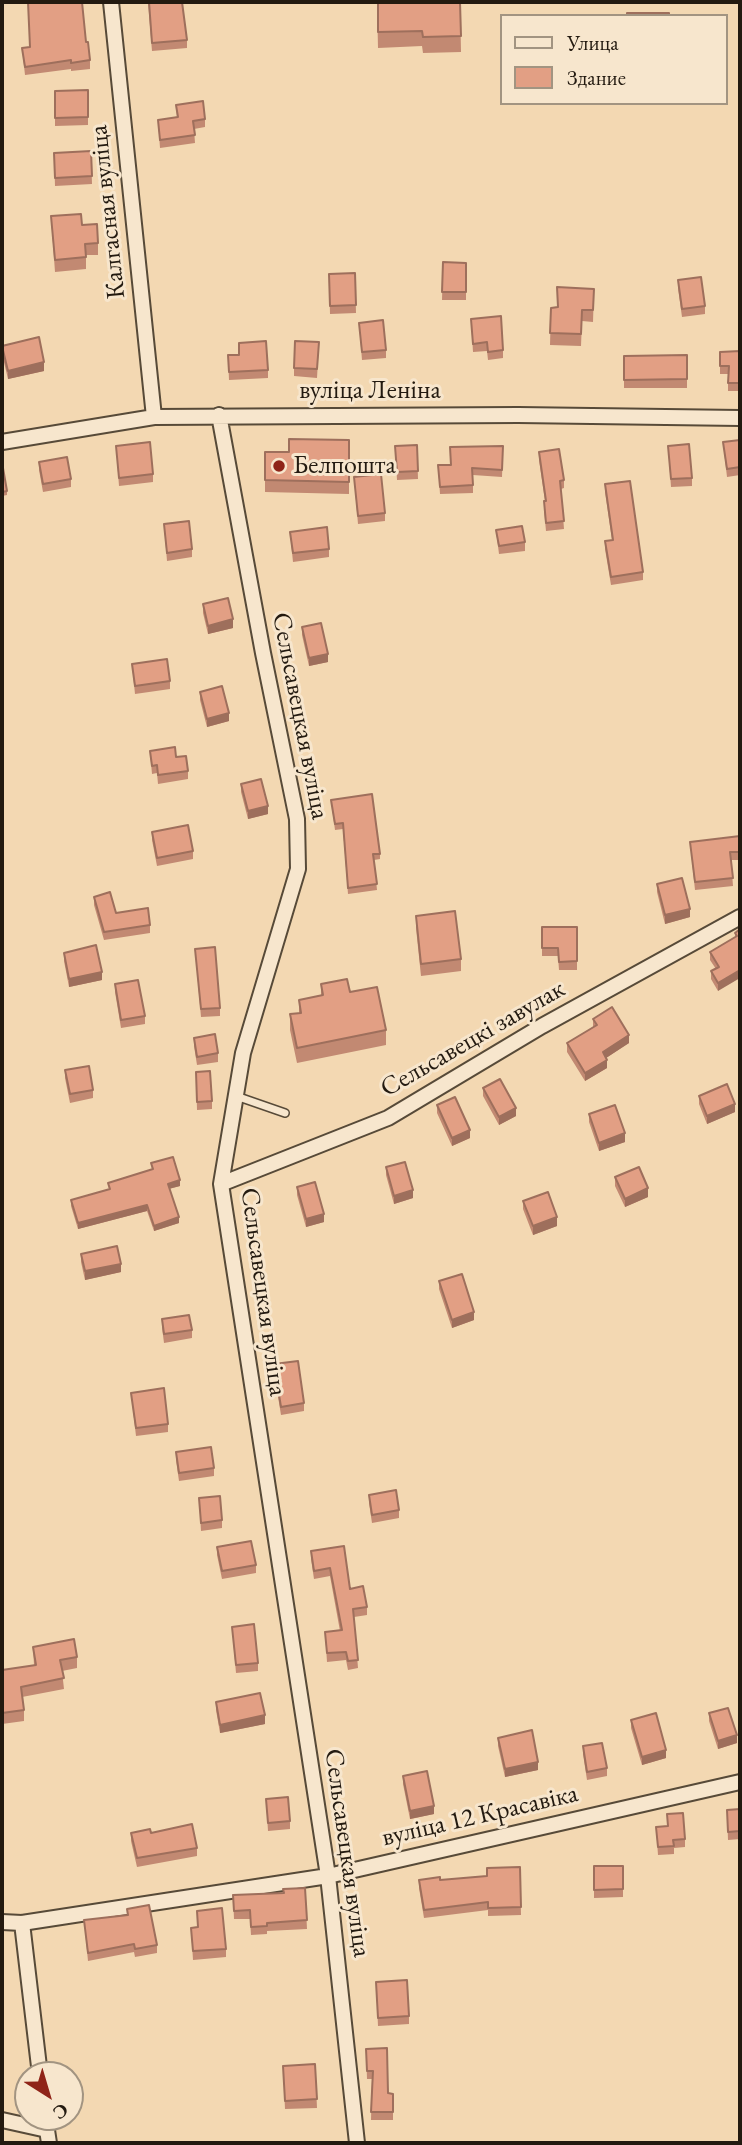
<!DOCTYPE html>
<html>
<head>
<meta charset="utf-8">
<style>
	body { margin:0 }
	#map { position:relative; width:742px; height:2145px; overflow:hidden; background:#f3d8b2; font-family:"EB Garamond",serif }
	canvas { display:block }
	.frame { position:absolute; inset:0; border:4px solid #231a10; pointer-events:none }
	.legend { position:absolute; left:500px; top:14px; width:228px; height:91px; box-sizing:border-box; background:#f7e6cd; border:2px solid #a29481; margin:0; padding:9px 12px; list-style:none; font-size:21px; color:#231a10 }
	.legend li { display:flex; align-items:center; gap:14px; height:35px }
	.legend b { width:35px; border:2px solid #a29481 }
	.north { position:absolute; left:14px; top:2061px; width:70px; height:70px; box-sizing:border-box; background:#f7e6cd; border:2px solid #a29481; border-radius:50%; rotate:143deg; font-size:19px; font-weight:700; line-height:28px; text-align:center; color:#231a10 }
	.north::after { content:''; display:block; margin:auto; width:24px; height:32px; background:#8f2418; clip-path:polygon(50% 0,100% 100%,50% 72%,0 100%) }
</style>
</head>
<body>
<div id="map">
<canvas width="742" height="2145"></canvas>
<div class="frame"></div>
<ul class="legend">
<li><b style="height:9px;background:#f7e6cd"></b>Улица</li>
<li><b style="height:19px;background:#e29f84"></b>Здание</li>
</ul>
<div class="north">С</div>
</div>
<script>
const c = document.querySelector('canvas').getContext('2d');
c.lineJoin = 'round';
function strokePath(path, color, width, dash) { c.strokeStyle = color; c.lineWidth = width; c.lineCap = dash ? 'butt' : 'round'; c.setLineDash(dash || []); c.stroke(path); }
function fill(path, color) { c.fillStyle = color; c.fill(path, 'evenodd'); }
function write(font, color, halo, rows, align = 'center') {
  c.font = font + ' "EB Garamond",serif'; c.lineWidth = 6; c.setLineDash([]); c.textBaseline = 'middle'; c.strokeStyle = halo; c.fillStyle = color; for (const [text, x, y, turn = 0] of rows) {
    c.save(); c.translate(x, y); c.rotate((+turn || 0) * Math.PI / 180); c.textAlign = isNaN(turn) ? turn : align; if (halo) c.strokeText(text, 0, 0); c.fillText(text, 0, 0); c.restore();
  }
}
const service = new Path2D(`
	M236,1096L285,1113`);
const minor = new Path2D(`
	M111,2L154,417
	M219,415L263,653L297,819L298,869L243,1053L221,1184L328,1876L357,2143
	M2,442L154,417L518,415L740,418
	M221,1184L388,1118L542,1026L740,917
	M2,1922L22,1923L328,1876L740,1782
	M22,1923L40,2075
	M45,2117L49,2143
	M2,2120L47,2130`);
strokePath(service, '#574a38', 10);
strokePath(minor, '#574a38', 18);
strokePath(service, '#f7e6cd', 7);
strokePath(minor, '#f7e6cd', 14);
fill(new Path2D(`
	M148,2H182L187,40V48L152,51Z
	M377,2H460L461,52L423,53L422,46L378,48Z
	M86,42L90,60V69L71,71V69L25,75L22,48Z
	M88,90V125L55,126V91Z
	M176,105L205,119V127L194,129L195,143L160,148L158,120L177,118Z
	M91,151L92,184L55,186L54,153Z
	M51,216L82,225L98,243V255H86V269L55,272Z
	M443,262L466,263V300H442Z
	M355,273L356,313L330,314L329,274Z
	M678,280L705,306V314L682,317L678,288Z
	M594,289L593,322L582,321L581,346L550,345L551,308L558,307Z
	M471,319L503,350V358L488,360L487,351L473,352Z
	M359,323L386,350V358L362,360Z
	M319,342L317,378L294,376V368Z
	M2,346L44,371L8,379L2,354Z
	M740,351V391H728V374H720V352Z
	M228,355L268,370V378L229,380Z
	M687,355V388H624V356Z
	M349,440V494L265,492V452H289Z
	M740,440V475L727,477L723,442Z
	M417,445L418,479L397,480L395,446Z
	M116,446L153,474V482L119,486Z
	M503,446L502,477L473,475V493L440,494L438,465H450Z
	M668,446L692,478V486L671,487Z
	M539,452L564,480V488L561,489L564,529L546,531L544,510V501H545L539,460Z
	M39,462L71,479V487L43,492L39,470Z
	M2,468L7,491V495L2,496Z
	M354,477L385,513V521L358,524Z
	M605,484L643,572V580L611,585L605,549V541L612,540L605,492Z
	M164,524L192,549V557L167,561Z
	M496,530L525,542V551L499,554Z
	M290,532L329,549V557L293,562Z
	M203,604L233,628L208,634L203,613Z
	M302,627L328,662L309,666L302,635Z
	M132,664L170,681V689L135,694Z
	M200,692L229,721L207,727L200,700Z
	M150,751L176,757L188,771V779L158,784L157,773L152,774Z
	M241,784L268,814L248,819L241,792Z
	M331,800L380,854V859L374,860L377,890L348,894L343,829L335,830Z
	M152,832L193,851V859L157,866L152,840Z
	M740,836V860H731L733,886L695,890L690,842Z
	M657,884L690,917L665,924L657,892Z
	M94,897L116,913L150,925V933L104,940L94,905Z
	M416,916L461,959V971L421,976L416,928Z
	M542,927H577V970H559L558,956H542Z
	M740,929L718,991L711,979V971L716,969L710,960V952L735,937V933Z
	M195,949L220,1008V1016L201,1017Z
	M64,953L102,980L69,987L64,961Z
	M115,984L145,1016V1024L121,1028L115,992Z
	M321,984L350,992L386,1030V1045L297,1063L290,1030V1014L299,1013V1000L321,996Z
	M593,1019L629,1043L606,1058L607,1068L585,1081L567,1052V1043L593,1027Z
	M194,1038L218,1053V1062L197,1065L194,1046Z
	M65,1070L93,1090V1098L70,1103L65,1078Z
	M196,1072L212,1101V1109L197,1110Z
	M483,1088L516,1116L499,1125L483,1096Z
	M699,1096L735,1112L707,1124L699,1104Z
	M437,1105L470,1138L452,1146L437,1113Z
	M589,1114L625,1142L599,1151L589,1122Z
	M151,1163L180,1186L169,1189L179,1223L154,1231L147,1211L78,1229L71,1206V1200L109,1190L108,1183L152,1170Z
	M386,1167L413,1198L394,1204L386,1175Z
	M615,1177L648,1197L625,1207L615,1186Z
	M297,1187L324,1222L306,1227L297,1195Z
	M523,1201L557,1226L533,1235L523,1209Z
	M81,1254L121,1272L85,1280L81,1262Z
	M439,1281L474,1320L452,1328L439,1289Z
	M162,1319L192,1330V1338L164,1343L162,1327Z
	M274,1364L304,1403V1411L281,1415L274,1372Z
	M131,1393L168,1424V1432L136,1436Z
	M176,1452L214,1468V1476L179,1481L176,1460Z
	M369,1495L399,1510V1518L372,1523L369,1503Z
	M199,1498L222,1520V1528L201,1531Z
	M344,1546L350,1589L367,1607V1615L354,1617L358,1668L348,1670L346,1660L327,1662L325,1632L340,1631L330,1576L314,1579L311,1559V1551Z
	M217,1547L256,1565V1573L222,1579L217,1555Z
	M232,1627L258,1663V1671L236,1673Z
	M33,1647L77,1657V1668L62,1671L64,1689L22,1697L24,1710V1721L2,1724V1670L34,1665Z
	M216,1702L265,1724L220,1733L216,1710Z
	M709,1713L737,1743L718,1749L709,1721Z
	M631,1720L666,1758L642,1765L631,1728Z
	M498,1738L538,1770L505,1777L498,1746Z
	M583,1746L607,1768V1776L587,1780L583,1754Z
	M403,1776L434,1814L410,1819L403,1784Z
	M266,1799L290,1821V1829L268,1831Z
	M740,1809V1839L728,1840L727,1810Z
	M667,1814L685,1839V1847L674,1848V1854L658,1855L656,1827L668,1826Z
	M131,1833H151L197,1848V1856L137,1867L131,1841Z
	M594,1866H623V1897L594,1898Z
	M520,1867L521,1915L488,1916V1910L424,1918L419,1888V1880H440L487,1876Z
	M305,1888L307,1929L267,1931V1934L251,1935L250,1919H234L233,1895L284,1893Z
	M127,1909L157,1945V1953L135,1957L134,1952L88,1961L84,1920L127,1915Z
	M197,1911L226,1949V1957L193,1960L191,1928L197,1927Z
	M376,1982L409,2016V2024L378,2026Z
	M366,2049L388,2093L393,2094V2120H371L372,2079H367Z
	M315,2064L317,2108L285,2109L283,2066Z`), '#c28972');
fill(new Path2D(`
	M44,362V371L8,379V371Z
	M233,619V628L208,634V626Z
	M328,654V662L309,666V658Z
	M229,713V721L207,727V719Z
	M268,806V814L248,819V811Z
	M690,909V917L665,924V915Z
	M740,970V978L718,991V983Z
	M102,972V980L69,987V979Z
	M629,1035V1043L603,1060V1052Z
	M607,1060V1068L585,1081V1073Z
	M735,1104V1112L707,1124V1116Z
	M516,1108V1116L499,1125V1117Z
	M470,1130V1138L452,1146V1138Z
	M625,1133V1142L599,1151V1143Z
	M180,1180V1186L168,1189V1184Z
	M648,1188V1197L625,1207V1199Z
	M413,1190V1198L394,1204V1196Z
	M147,1205V1211L78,1229V1223Z
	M324,1214V1222L306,1227V1219Z
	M179,1217V1223L154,1231V1226Z
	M557,1217V1226L533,1235V1226Z
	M121,1264V1272L85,1280V1271Z
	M474,1312V1320L452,1328V1320Z
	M265,1715V1724L220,1733V1725Z
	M737,1735V1743L718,1749V1741Z
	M666,1750V1758L642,1765V1757Z
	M538,1762V1770L505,1777V1769Z
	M434,1806V1814L410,1819V1811Z`), '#9e6f5c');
const building = new Path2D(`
	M28,2H82L86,42H88L90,60L71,63V60L25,67L22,48L30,47Z
	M149,2H182L187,40L152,43Z
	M378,2H460L461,36L423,37L422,31L378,32Z
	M627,13H669V16H627Z
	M88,90V117L55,118V91Z
	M203,101L205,119L193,121L195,135L160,140L158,120L178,117L176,105Z
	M91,151L92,176L55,178L54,153Z
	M81,214L82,225L97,224L98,243L85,244L86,257L55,260L51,216Z
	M443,262L466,263V292H442Z
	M355,273L356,305L330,306L329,274Z
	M701,277L705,306L682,309L678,280Z
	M557,287L594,289L593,310H582L581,334L550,333L551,308L558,307Z
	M501,316L503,350L488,352L487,342L473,344L471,319Z
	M383,320L386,350L362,352L359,323Z
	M39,337L44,362L8,371L2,346Z
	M266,341L268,370L229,372L228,355H239V343Z
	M295,341L319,342L317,369L294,368Z
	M740,351V383H728L729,366H720V352Z
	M687,355V379L624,380V356Z
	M289,439L349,440V482L265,480V452H289Z
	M740,440V467L727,469L723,442Z
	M150,442L153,474L119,478L116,446Z
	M689,444L692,478L671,479L668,446Z
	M417,445L418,471L397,472L395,446Z
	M503,446L502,470L472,468L473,485L440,487L438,465H451L450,447Z
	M559,449L564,480L560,481L564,521L546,523L544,501H546L539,452Z
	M67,457L71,479L43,484L39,462Z
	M2,468H3L7,491L2,492Z
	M381,474L385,513L358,516L354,477Z
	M630,481L643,572L611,577L605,541L613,540L605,484Z
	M189,521L192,549L167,553L164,524Z
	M522,526L525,542L499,546L496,530Z
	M327,527L329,549L293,553L290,532Z
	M228,598L233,619L208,626L203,604Z
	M321,623L328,654L309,658L302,627Z
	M167,659L170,681L135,686L132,664Z
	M222,686L229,713L207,719L200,692Z
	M175,747L176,757L186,756L188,771L158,775L157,765L152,766L150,751Z
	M261,779L268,806L248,811L241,784Z
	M372,794L380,854H373L377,884L348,888L343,823L335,824L331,800Z
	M188,825L193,851L157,858L152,832Z
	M740,836V852H730L733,878L695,882L690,842Z
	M682,878L690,909L665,915L657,884Z
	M110,892L116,913L148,908L150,925L104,932L94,897Z
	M455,911L461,959L421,964L416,916Z
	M542,927H577V961L559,962L558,948H542Z
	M740,929V970L718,983L711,971L719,967L710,952L737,936L735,933Z
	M96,945L102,972L69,979L64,953Z
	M215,947L220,1008L201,1009L195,949Z
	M347,979L350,992L377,987L386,1030L297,1048L290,1014L301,1013L299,1000L323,995L321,984Z
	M138,980L145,1016L121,1020L115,984Z
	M612,1007L629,1035L603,1052L607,1060L585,1073L567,1043L597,1025L593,1019Z
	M215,1034L218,1053L197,1057L194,1038Z
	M89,1066L93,1090L70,1094L65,1070Z
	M210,1071L212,1101L197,1102L196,1072Z
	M500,1079L516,1108L499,1117L483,1088Z
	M727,1084L735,1104L707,1116L699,1096Z
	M455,1097L470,1130L452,1138L437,1105Z
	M615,1105L625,1133L599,1143L589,1114Z
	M173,1157L180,1180L168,1184L179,1217L154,1226L147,1205L78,1223L71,1200L110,1189L108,1183L153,1169L151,1163Z
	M405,1162L413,1190L394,1196L386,1167Z
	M639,1167L648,1188L625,1199L615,1177Z
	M315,1182L324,1214L306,1219L297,1187Z
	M548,1192L557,1217L533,1226L523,1201Z
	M117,1246L121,1264L85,1271L81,1254Z
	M462,1274L474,1312L452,1320L439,1281Z
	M189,1315L192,1330L164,1334L162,1319Z
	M298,1361L304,1403L281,1407L274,1364Z
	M164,1388L168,1424L136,1428L131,1393Z
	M211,1447L214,1468L179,1473L176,1452Z
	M396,1490L399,1510L372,1515L369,1495Z
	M220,1496L222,1520L201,1523L199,1498Z
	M251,1541L256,1565L222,1571L217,1547Z
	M344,1546L350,1589L363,1586L367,1607L353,1609L358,1660L348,1661L346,1652L327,1653L325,1632L342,1630L330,1568L314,1571L311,1551Z
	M254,1624L258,1663L236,1665L232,1627Z
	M74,1639L77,1657L60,1660L64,1678L21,1687L24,1710L2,1713V1670L36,1665L33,1647Z
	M260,1693L265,1715L220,1725L216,1702Z
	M728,1708L737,1735L718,1741L709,1713Z
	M656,1713L666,1750L642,1757L631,1720Z
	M532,1730L538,1762L505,1769L498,1738Z
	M602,1743L607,1768L587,1772L583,1746Z
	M427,1771L434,1806L410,1811L403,1776Z
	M288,1797L290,1821L268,1823L266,1799Z
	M740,1809V1831L728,1832L727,1810Z
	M683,1813L685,1839L673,1840L674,1846L658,1847L656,1827L668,1826L667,1814Z
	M192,1824L197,1848L137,1858L131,1833L150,1829L151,1833Z
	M594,1866H623V1889L594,1890Z
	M520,1867L521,1907L488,1908V1902L424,1910L419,1880L440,1877V1880L487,1876V1868Z
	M305,1888L307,1920L267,1923V1926L251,1927L250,1910L234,1911L233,1895L284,1893L283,1889Z
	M149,1905L157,1945L135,1949L134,1944L88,1953L84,1920L128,1915L127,1909Z
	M222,1908L226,1949L193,1951L191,1928L198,1927L197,1911Z
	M407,1980L409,2016L378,2018L376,1982Z
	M387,2048L388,2093L393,2094V2112H371L373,2071H367L366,2049Z
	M315,2064L317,2099L285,2101L283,2066Z`);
fill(building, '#e29f84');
strokePath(building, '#9e6f5c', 2);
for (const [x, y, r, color] of [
	[279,466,7,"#8f2418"]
]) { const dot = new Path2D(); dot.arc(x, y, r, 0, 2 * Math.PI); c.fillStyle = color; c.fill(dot); strokePath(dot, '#f7e6cd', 2.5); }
write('26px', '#231a10', '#f7e6cd', [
	["Калгасная вуліца",108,212,-96],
	["вуліца Леніна",370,391],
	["Сельсавецкая вуліца",300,716,79],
	["Сельсавецкі завулак",473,1039,-30],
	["Сельсавецкая вуліца",263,1292,82],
	["вуліца 12 Красавіка",480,1816,-13],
	["Сельсавецкая вуліца",347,1853,82]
]);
write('26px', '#231a10', '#f7e6cd', [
	["Белпошта",293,466]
], 'left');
</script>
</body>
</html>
